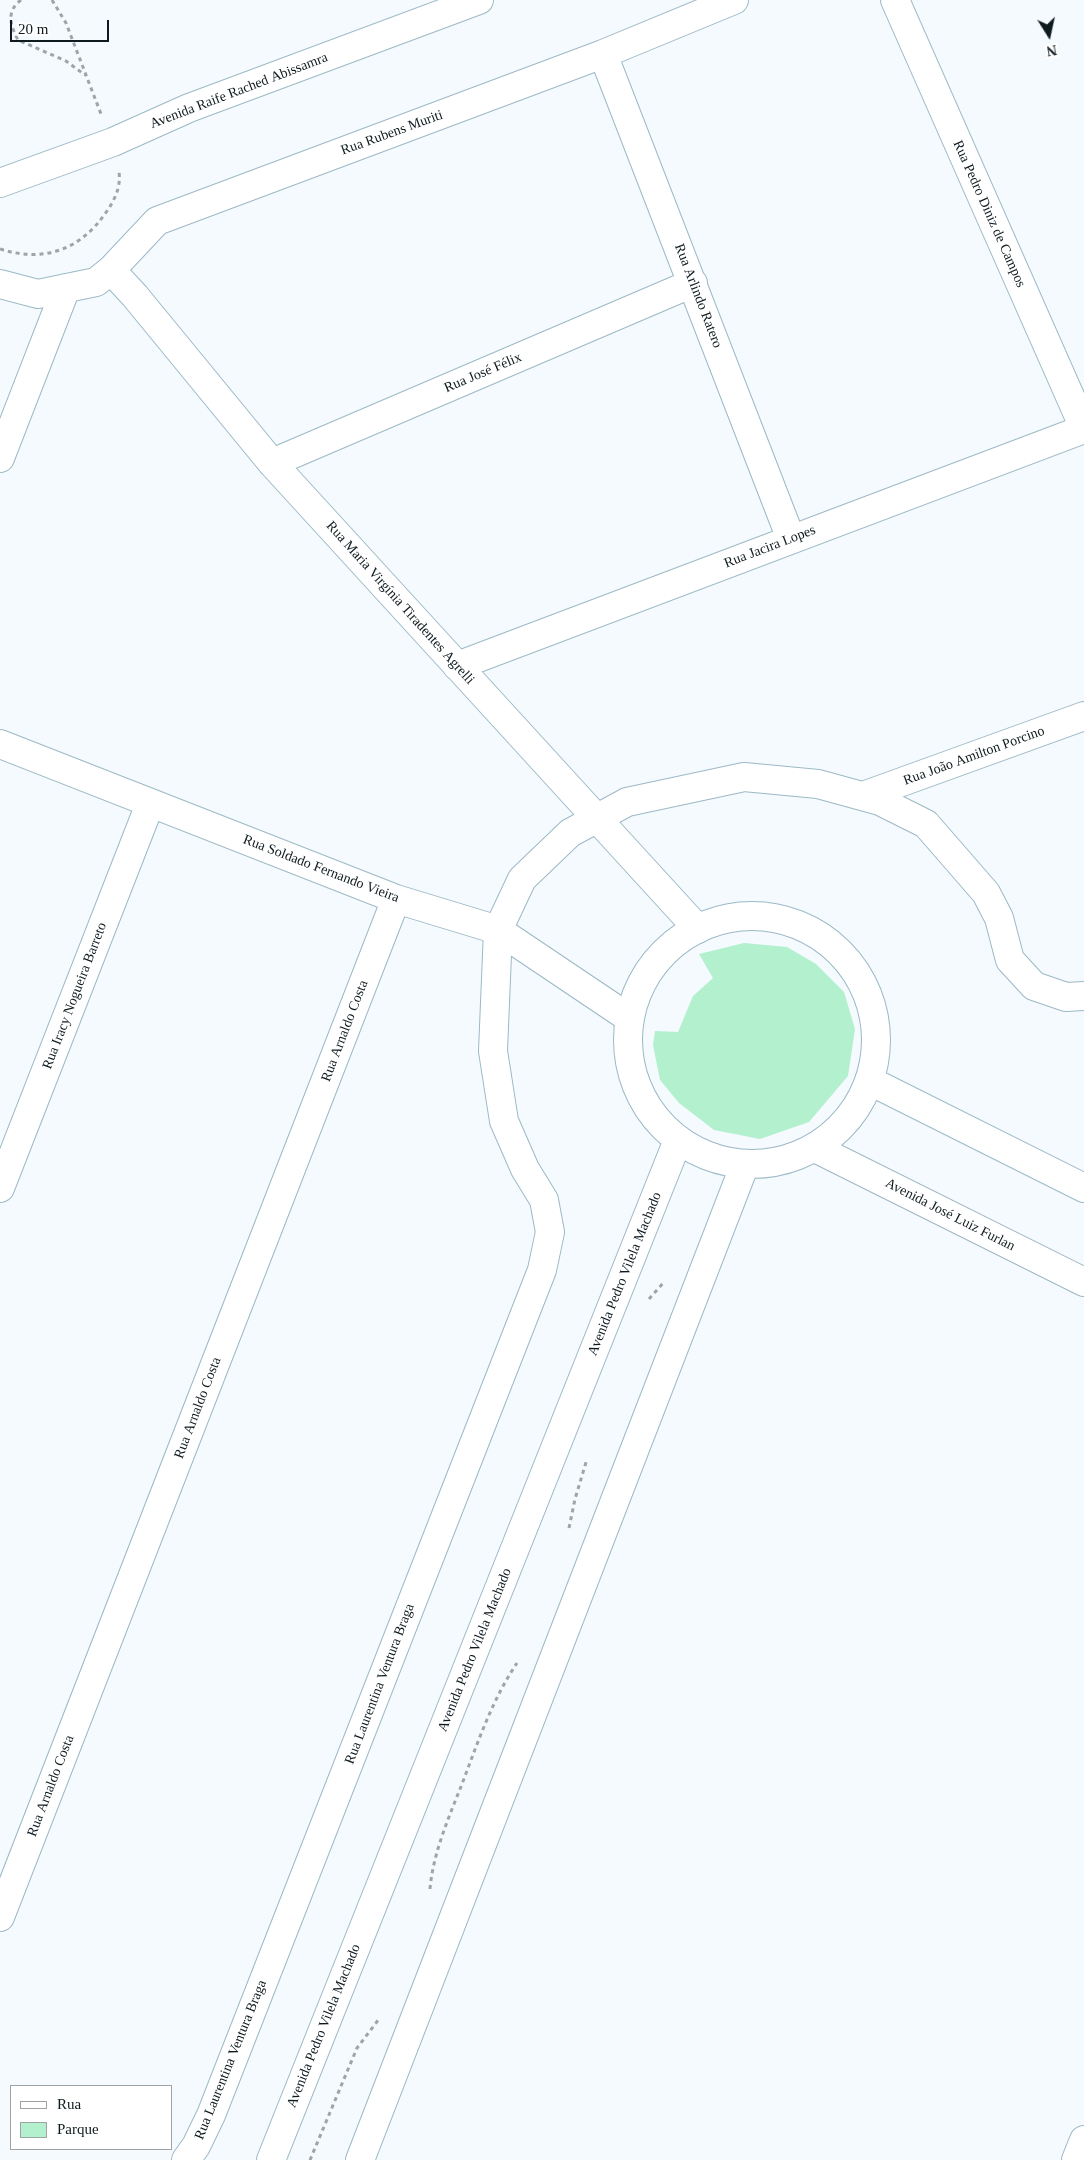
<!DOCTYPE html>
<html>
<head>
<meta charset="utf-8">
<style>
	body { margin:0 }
	#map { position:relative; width:1084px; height:2160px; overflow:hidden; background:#f4fafd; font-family:"Times New Roman",serif }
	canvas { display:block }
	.legend { position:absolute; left:10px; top:2085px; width:162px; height:65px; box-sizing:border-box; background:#fff; border:1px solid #9fa3a5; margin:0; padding:6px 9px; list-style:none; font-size:15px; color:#0f1a1e }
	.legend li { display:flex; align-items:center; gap:10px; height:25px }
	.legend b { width:25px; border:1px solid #9fa3a5 }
	.north { position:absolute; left:1024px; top:10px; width:50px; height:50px; -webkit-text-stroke:4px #fff; paint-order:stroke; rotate:170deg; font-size:14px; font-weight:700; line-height:20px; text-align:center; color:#0f1a1e }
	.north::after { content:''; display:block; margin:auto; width:18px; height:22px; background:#0f1a1e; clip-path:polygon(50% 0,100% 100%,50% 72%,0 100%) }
	.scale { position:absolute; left:10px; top:20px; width:99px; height:22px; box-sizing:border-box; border:2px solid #0f1a1e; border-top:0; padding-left:6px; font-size:15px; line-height:18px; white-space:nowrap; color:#0f1a1e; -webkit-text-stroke:4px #fff; paint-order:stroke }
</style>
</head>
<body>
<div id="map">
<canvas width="1084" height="2160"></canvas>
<ul class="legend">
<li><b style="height:6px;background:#fff"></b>Rua</li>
<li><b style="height:14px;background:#b3f0ce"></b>Parque</li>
</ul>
<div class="north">N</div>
<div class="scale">20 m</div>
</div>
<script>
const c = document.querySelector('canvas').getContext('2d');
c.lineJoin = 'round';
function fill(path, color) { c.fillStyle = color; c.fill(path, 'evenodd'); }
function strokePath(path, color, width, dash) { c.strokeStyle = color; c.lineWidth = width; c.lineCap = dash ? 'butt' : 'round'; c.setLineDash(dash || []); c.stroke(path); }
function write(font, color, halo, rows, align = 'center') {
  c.font = font + ' "Times New Roman",serif'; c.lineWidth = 4; c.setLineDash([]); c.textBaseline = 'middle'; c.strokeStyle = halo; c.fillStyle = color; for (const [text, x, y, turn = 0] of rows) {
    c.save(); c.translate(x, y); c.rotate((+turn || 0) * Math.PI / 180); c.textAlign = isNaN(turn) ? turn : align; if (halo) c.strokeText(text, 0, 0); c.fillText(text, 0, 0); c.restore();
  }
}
fill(new Path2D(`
	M744,943L787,947L816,964L844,992L855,1029L848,1076L809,1122L760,1139L714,1130L679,1103L660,1080L653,1045L655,1031L678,1032L693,996L713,978L699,954Z`), '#b3f0ce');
const street = new Path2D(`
	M895,0L1084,428
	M603,54L791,539
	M111,270L135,296L272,463L698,929
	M0,284L38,294L96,282L111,270L157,221L603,54L734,0
	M0,458L66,288
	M272,463L693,283
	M457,666L1084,429
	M0,744L396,899L498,930L629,1018
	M863,796L1084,716
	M0,1188L150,804
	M0,1917L396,899
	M186,2160L196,2146L211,2115L542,1270L550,1232L544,1200L525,1169L504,1121L493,1051L498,930L522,879L570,833L627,802L744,777L818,784L880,801L926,824L986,893L999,918L1010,960L1034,986L1066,997L1084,996`);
const secondary = new Path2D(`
	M0,183L113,142L189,108L479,0
	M628 1040a124 124 0 1 1 248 0a124 124 0 1 1-248 0Z
	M870,1081L1084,1188
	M815,1148L1084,1282
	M271,2160L678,1140
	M360,2160L745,1164
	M1076,2160L1084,2140`);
strokePath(street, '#9cb9c6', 30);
strokePath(secondary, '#9cb9c6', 30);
strokePath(new Path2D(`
	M21,0C6,11 10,25 18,40L66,61L85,75
	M52,0L66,23L101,114
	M0,249C44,263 81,250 107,211C115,199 121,187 119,172
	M649,1299L665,1281
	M569,1528L575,1499L587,1459
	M430,1889C433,1853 449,1817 462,1784C478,1742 492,1700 517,1663
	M310,2160L357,2048L379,2019`), '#9da5a9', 3, [4, 4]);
strokePath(street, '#fff', 28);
strokePath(secondary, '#fff', 28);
write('14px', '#0f1a1e', '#fff', [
	["Avenida Raife Rached Abissamra",239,91,-21],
	["Rua Rubens Muriti",392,133,-20],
	["Rua Pedro Diniz de Campos",989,214,66],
	["Rua Arlindo Ratero",698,296,69],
	["Rua José Félix",483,373,-23],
	["Rua Jacira Lopes",770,547,-21],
	["Rua Maria Virgínia Tiradentes Agrelli",400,603,48],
	["Rua João Amilton Porcino",974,756,-20],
	["Rua Soldado Fernando Vieira",321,869,21],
	["Rua Iracy Nogueira Barreto",75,996,-69],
	["Rua Arnaldo Costa",345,1031,-69],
	["Avenida José Luiz Furlan",950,1215,27],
	["Avenida Pedro Vilela Machado",625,1274,-68],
	["Rua Arnaldo Costa",198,1408,-69],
	["Avenida Pedro Vilela Machado",475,1650,-68],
	["Rua Laurentina Ventura Braga",380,1684,-69],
	["Rua Arnaldo Costa",51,1786,-69],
	["Avenida Pedro Vilela Machado",324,2026,-68],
	["Rua Laurentina Ventura Braga",231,2060,-68]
]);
</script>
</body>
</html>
